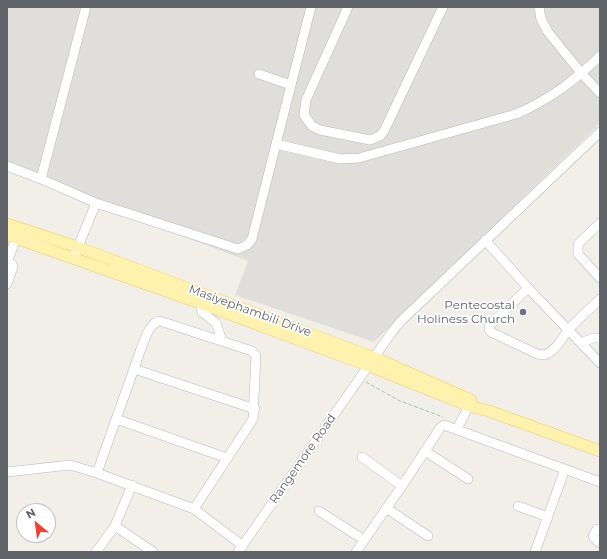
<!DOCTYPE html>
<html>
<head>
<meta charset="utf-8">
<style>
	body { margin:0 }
	#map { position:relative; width:607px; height:559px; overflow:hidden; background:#f1efe8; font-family:Montserrat,sans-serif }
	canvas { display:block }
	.frame { position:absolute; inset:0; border:8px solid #5f6368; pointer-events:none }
	.north { position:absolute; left:16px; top:503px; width:40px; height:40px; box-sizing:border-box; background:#fff; border:1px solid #bfc1c3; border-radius:50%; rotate:331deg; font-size:11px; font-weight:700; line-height:16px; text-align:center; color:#5f6368 }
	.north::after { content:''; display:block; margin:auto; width:14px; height:18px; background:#ea4335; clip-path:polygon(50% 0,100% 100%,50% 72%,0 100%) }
</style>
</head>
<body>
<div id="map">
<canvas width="607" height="559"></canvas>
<div class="frame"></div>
<div class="north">N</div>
</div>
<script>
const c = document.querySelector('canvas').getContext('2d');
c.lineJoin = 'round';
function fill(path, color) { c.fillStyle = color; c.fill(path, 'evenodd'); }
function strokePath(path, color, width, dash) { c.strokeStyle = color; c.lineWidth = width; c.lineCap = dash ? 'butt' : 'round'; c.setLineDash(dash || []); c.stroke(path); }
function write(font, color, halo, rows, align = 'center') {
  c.font = font + ' Montserrat,sans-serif'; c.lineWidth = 3.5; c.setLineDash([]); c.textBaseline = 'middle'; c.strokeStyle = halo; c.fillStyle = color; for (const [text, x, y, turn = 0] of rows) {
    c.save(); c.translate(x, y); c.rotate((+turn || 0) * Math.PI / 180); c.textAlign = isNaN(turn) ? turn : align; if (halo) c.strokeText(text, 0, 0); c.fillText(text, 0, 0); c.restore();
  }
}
fill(new Path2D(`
	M7,7H600V123L374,342L235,295L248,261L7,170Z`), '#e0deda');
const minor = new Path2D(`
	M348,7L306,100L304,115L312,126L320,130L370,140L380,136L384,131L443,7
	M539,7L541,19L548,32L582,74L600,93
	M259,74L291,85
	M276,144L311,7
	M7,166L41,179L96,203L238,249L247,245L252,239L276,144L340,159L359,158L516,114C549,100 574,81 600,56
	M41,179L86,7
	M600,223L578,244V254L600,278
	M485,240L528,288L600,363
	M73,259L96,203
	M7,284L13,267L12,264L7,263L16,238
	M528,288L489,326V329L491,332L537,354L545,355C556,350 561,340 568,330C578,319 590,309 600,299
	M200,303L202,312L216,323L222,341
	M581,343L593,338H600
	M134,369L255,409
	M116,419L227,458
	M457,429L469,406
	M425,451L468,479
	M362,457L402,486
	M7,472L70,465L97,473L194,509L242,545
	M97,473L142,346C146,337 149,323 160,321L252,351L256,356L253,419L194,509
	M518,506L548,517
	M386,508L428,536
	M319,511L364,540
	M115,526L153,552
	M600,529H597L593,536L597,541L600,543
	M96,552L115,526L132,485
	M238,552L392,332L401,321L600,132
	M356,552L402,486L440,428L444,425L600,482
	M535,552L565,469`);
const major = new Path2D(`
	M7,224L77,247L375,358L471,400
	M7,235L200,303L369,366L469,406L489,411L600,451`);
strokePath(minor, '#b5b8bc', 10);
strokePath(major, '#f2c960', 12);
strokePath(new Path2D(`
	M366,382L400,401L443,417`), '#9cc7a9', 1, [4, 2]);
strokePath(minor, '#fff', 9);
strokePath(major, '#fff2af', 11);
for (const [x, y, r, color] of [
	[523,312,4,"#6b7280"]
]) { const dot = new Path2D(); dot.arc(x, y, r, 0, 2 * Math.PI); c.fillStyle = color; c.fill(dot); strokePath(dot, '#fff', 1.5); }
write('12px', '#5b616d', '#fff', [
	["Pentecostal",515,305],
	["Holiness Church",515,319]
], 'right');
write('12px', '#5f6368', '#fff', [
	["Masiyephambili Drive",250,311,20],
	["Rangemore Road",303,459,-55]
]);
</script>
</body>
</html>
